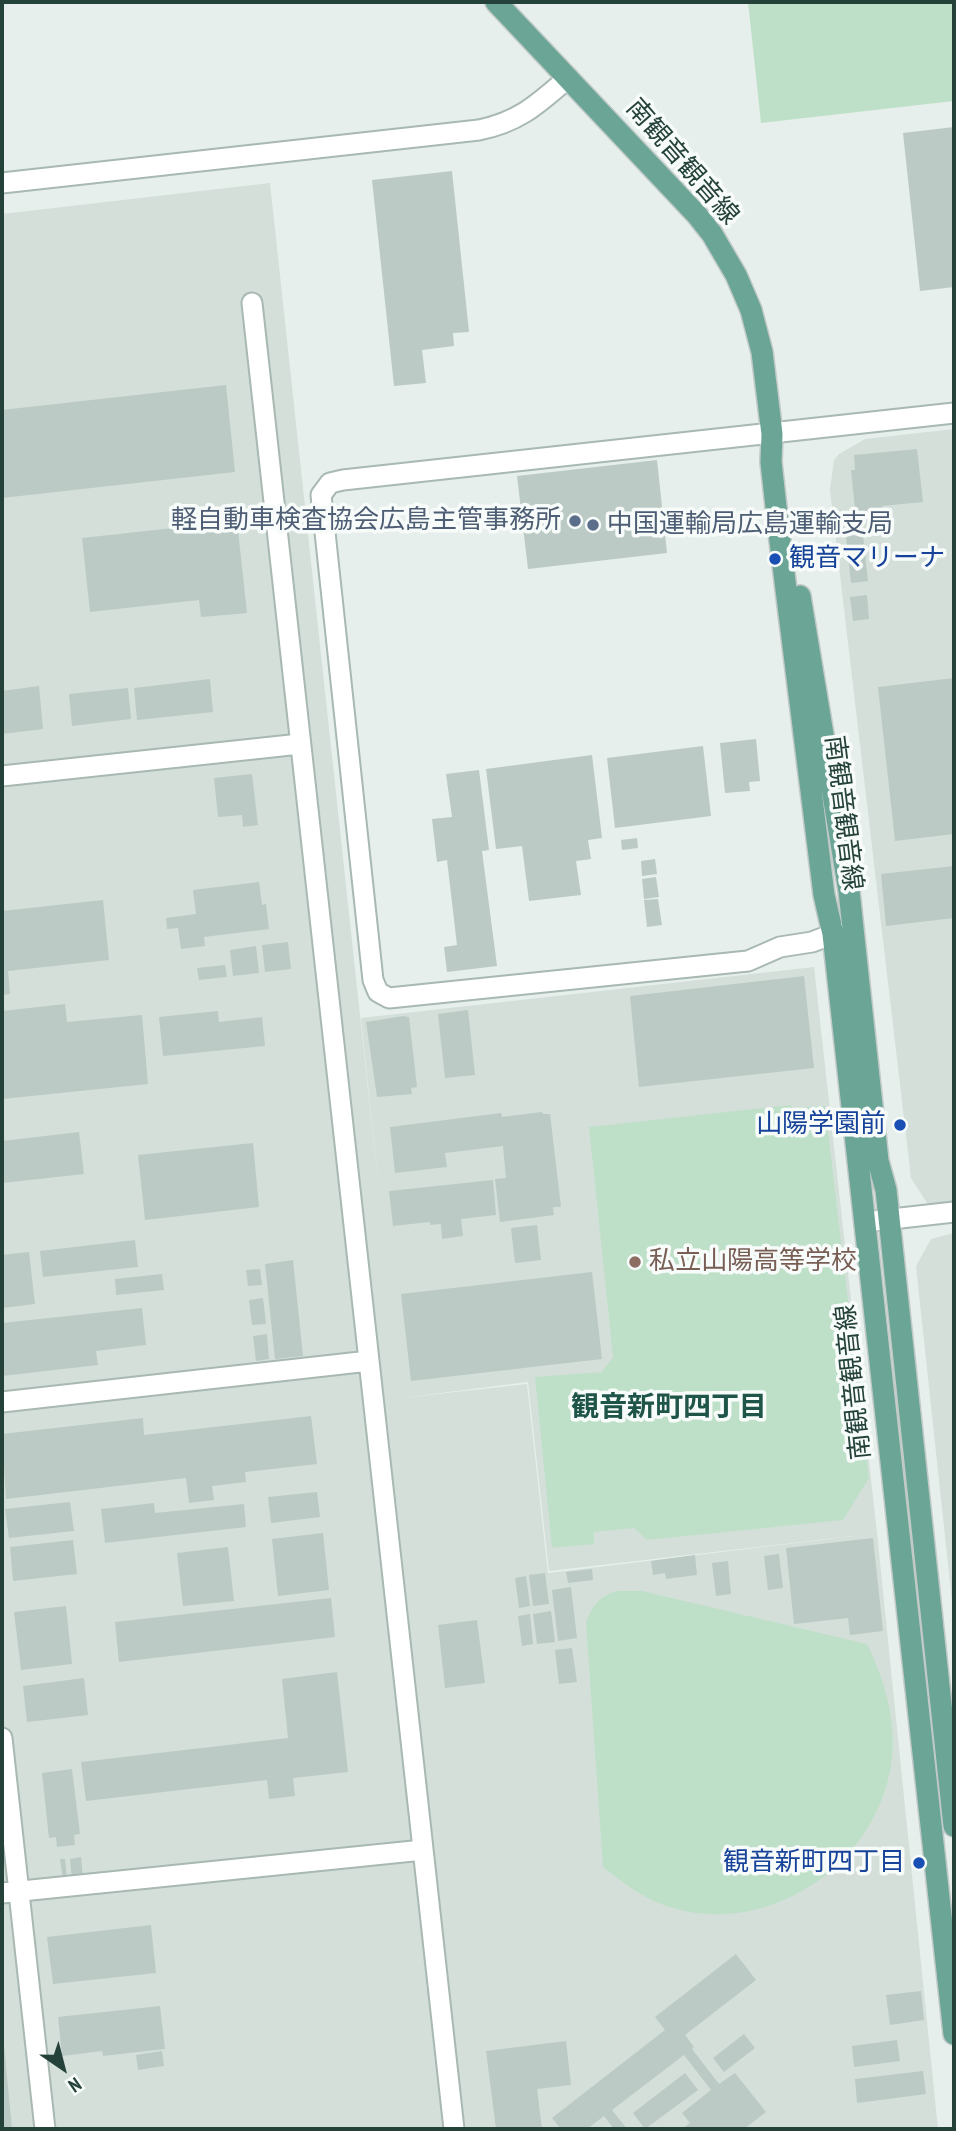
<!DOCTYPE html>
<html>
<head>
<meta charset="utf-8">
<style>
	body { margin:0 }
	#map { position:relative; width:956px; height:2131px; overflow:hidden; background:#e6efeb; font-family:"PT Sans Narrow",sans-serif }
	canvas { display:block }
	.frame { position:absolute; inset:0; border:4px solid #24423a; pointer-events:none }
	.north { position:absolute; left:28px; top:2033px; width:70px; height:70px; -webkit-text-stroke:5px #f7fbf9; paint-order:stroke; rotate:145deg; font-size:19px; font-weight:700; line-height:28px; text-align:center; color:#24423a }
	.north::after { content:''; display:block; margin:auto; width:24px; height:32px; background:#24423a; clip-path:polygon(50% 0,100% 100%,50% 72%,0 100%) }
</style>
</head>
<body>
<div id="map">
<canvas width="956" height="2131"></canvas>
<div class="frame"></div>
<div class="north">N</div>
</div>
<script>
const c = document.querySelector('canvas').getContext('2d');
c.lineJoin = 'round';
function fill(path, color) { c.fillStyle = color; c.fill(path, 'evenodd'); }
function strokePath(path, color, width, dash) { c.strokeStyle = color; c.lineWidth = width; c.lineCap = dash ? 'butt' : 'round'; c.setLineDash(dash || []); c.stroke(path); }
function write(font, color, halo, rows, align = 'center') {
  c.font = font + ' "PT Sans Narrow","Noto Sans JP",sans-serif'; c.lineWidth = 7; c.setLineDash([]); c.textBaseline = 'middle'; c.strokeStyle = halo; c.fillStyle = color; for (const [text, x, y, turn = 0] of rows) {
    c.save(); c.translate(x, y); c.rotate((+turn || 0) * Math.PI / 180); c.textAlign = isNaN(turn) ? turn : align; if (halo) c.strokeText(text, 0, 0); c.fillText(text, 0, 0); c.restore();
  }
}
fill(new Path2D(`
	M270,183L381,1209L361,1018L814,967L877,1533L938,2129H2V214ZM528,1382L549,1571L871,1534L548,1573L527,1384L401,1398Z
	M954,429V1202L939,1204L927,1203L911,1178L830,490L834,460L839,454L865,439Z
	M954,1233V1620L916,1266L931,1239Z`), '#d4dfda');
fill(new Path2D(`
	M748,2H954V101L761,123Z
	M791,1105L792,1108L825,1106L869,1478L843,1520L647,1540L634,1528L594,1532V1544L552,1548L535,1377L602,1372L613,1357L589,1127Z
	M618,1591H642L867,1644C884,1679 896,1717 892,1757C881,1866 760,1946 656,1902C636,1893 620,1880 603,1867L586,1623C591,1607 600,1595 618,1591Z`), '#bfe0c8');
fill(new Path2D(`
	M954,127V287L920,291L903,133Z
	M452,171L469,332L453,333L454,346L422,350L426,383L394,386L372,180Z
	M226,385L235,472L2,498V410Z
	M917,449L923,502L882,506L883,510L859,513L858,509H855L851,470H855L854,455Z
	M657,460L667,553L528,569L517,476Z
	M237,521L247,613L201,617L199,600L90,612L82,538Z
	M863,535L868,581L851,583L846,536Z
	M867,595L869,619L853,621L850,597Z
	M954,678V834L895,841L878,687Z
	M210,679L213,712L137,720L134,688Z
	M39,686L43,729L2,734V691Z
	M128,688L131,719L72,726L69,694Z
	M756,739L760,781L749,782L750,791L725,793L720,743Z
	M703,746L711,816L615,828L607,758Z
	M592,755L602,838L588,840L591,859L576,861L581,895L529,901L522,846L496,849L486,769Z
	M479,770L489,850L482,851L497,966L447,972L444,947L457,945L447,860L437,862L432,819L452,817L446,774Z
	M252,774L258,825L243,827L242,815L218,817L214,778Z
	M637,838L638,848L622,850L621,840Z
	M655,859L657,874L642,876L641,861Z
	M954,866V918L886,926L881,874Z
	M656,877L659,897L644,899L642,879Z
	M259,882L262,905L266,904L269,929L204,937L205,946L181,949L178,928L167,929L166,918L196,914L193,890Z
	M658,899L662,925L647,927L644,900Z
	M103,900L109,960L8,971L10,994L2,995V911Z
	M288,942L291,969L265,972L262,945Z
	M256,946L259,973L233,976L230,950Z
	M225,965L227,977L199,980L197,968Z
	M804,976L814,1068L639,1087L630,996Z
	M65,1004L67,1022L142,1015L148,1084L2,1099V1011Z
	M468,1010L475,1075L445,1078L438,1014Z
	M218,1011L219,1022L262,1017L265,1046L163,1056L159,1017Z
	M403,1016L409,1017L417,1087L411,1088L412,1094L377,1097L366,1022Z
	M542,1112L543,1114H550L561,1207H553L554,1215L500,1222L495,1179L506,1178L503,1146L445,1153L447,1167L395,1173L390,1127L501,1113L502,1117Z
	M79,1132L84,1174L2,1183V1141Z
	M253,1143L259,1207L145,1220L138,1155Z
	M493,1180L496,1215L461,1219L463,1236L442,1239L441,1224L430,1225V1222L393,1226L389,1191Z
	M537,1225L541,1260L515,1263L511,1228Z
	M135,1240L138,1267L43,1277L40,1251Z
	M29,1252L35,1304L2,1308V1255Z
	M293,1260L303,1356L275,1359L265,1264Z
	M260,1269L262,1285L248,1286L246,1270Z
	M592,1272L602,1359L411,1381L401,1294Z
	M162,1274L164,1290L116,1295L115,1279Z
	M263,1298L266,1324L252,1325L249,1300Z
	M142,1308L146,1345L96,1351L98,1365L2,1376V1323Z
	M267,1334L269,1359L256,1361L253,1336Z
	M311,1416L317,1464L245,1472L246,1482L212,1486L214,1500L189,1503L186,1478L6,1499L2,1434L143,1418L144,1435Z
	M317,1492L320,1517L271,1523L268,1497Z
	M70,1502L74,1531L9,1538L5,1509Z
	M154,1503L155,1513L244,1504L246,1527L105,1543L101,1509Z
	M323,1533L329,1590L278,1596L272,1539Z
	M873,1538L883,1631L850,1635L848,1618L794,1624L786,1548Z
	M73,1540L77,1574L13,1581L10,1547Z
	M228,1547L234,1601L183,1606L177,1553Z
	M779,1554L783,1588L768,1590L764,1556Z
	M695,1555L697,1575L666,1579L665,1573L653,1575L651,1561Z
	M728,1561L731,1594L716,1596L712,1563Z
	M592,1569L593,1580L568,1583L566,1572Z
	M545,1573L549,1604L533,1606L529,1575Z
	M526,1576L530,1606L519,1608L515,1578Z
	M571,1587L577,1638L558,1641L552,1590Z
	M331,1598L335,1637L119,1662L115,1622Z
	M66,1606L72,1664L21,1670L14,1612Z
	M551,1611L555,1642L537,1644L533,1614Z
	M530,1614L533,1644L522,1646L518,1616Z
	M477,1620L485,1683L445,1688L438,1625Z
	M572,1648L577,1682L559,1684L555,1650Z
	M337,1672L348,1772L293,1778L295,1796L269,1799L267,1780L86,1801L81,1762L288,1738L282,1679Z
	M84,1678L88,1715L27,1722L23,1686Z
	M72,1769L80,1834L74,1835L75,1845L57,1847L56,1837L49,1838L42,1773Z
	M81,1857L83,1878L72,1879L70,1859Z
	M60,1859H65L67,1879H63Z
	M151,1925L156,1973L53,1984L47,1937Z
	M736,1954L756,1980L685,2035L694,2047L692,2049L719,2084L735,2073L766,2112L744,2129H682L690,2123L682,2113L711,2090L684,2055L612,2110L627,2129H614L604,2116L587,2129H561L552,2118L665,2030L655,2017Z
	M921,1991L924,2020L890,2025L886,1995Z
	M160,2006L165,2049L103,2056L102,2051L62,2056L58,2017Z
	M744,2034L755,2048L724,2072L713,2058Z
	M897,2040L900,2061L854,2067L852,2046Z
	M566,2041L571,2085L537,2089L542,2129H496L486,2051Z
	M2,2045H4L12,2129H2Z
	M162,2051L164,2066L138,2070L136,2055Z
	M923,2071L926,2094L857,2103L855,2079Z
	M685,2073L698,2090L645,2129L633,2113Z`), '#bbcac4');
const minor = new Path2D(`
	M2,183L479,130C519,122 538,104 568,78
	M252,303L454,2129
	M2,776L300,744
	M848,932L833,934L812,942L780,947L748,961L389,998L378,992L373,980L321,495L330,483L343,480L954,413
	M865,1222L954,1212
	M2,1402L369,1361
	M2,1738L45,2129
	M2,1893L423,1850`);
const major = new Path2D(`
	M496,2L697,215L712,234L736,275L751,310L762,352L772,434L771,462L778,525L824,895L833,934L954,2034
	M800,596L849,891L878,1161L886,1190L954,1826`);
strokePath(minor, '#a8b8b2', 23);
strokePath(major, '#c2cac8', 24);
strokePath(minor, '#fff', 19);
strokePath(major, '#6aa596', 21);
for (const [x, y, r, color] of [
	[575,521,7,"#5c6f8a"],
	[593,525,7,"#5c6f8a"],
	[775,559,7,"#1a4fb4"],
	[900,1125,7,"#1a4fb4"],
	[635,1262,7,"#8d6e63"],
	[919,1863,7,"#1a4fb4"]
]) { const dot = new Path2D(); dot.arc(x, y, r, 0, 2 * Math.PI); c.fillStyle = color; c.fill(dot); strokePath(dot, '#f7fbf9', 2.5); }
write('26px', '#24423a', '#f7fbf9', [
	["南観音観音線",682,162,49],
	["南観音観音線",843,813,83],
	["南観音観音線",854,1382,-96]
]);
write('26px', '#4e5e75', '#f7fbf9', [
	["軽自動車検査協会広島主管事務所",561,521],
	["中国運輸局広島運輸支局",607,525,"left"]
], 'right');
write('26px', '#164399', '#f7fbf9', [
	["観音マリーナ",789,559,"left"],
	["山陽学園前",886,1125],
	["観音新町四丁目",905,1863]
], 'right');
write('26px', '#785e54', '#f7fbf9', [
	["私立山陽高等学校",649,1262]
], 'left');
write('bold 28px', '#1f5548', '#f7fbf9', [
	["観音新町四丁目",669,1408]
]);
</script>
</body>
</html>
